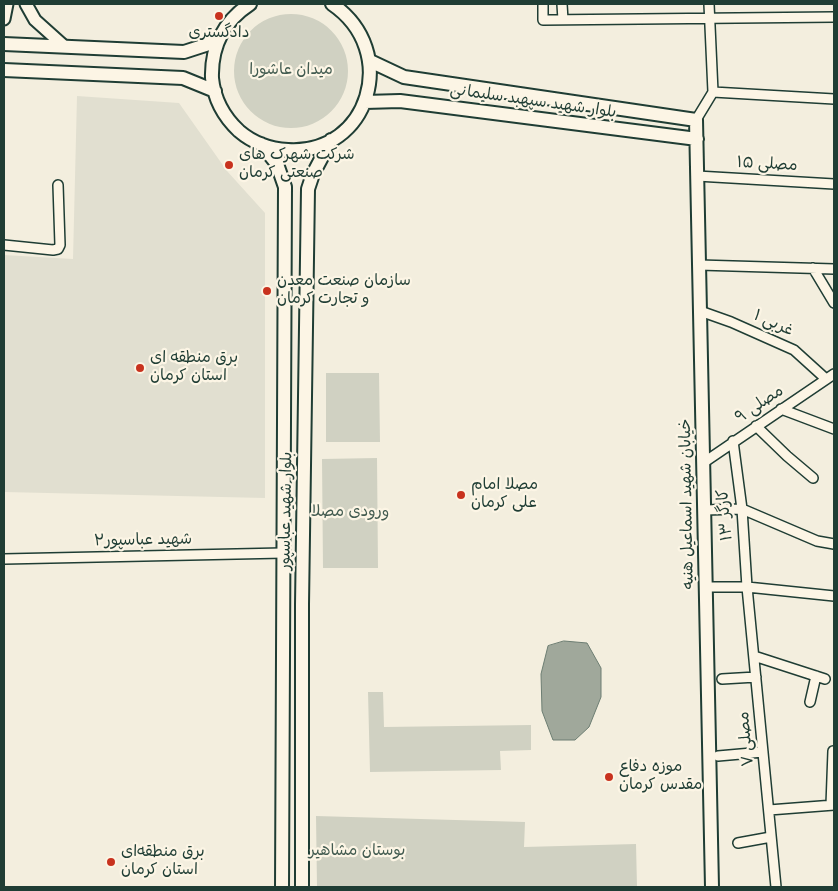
<!DOCTYPE html>
<html>
<head>
<meta charset="utf-8">
<style>
	body { margin:0 }
	#map { position:relative; width:838px; height:891px; overflow:hidden; background:#f3eede; font-family:Mynerve,sans-serif }
	canvas { display:block }
	.frame { position:absolute; inset:0; border:5px solid #1f3d34; pointer-events:none }
</style>
</head>
<body>
<div id="map">
<canvas width="838" height="891"></canvas>
<div class="frame"></div>
</div>
<script>
const c = document.querySelector('canvas').getContext('2d');
c.lineJoin = 'round';
function fill(path, color) { c.fillStyle = color; c.fill(path, 'evenodd'); }
function strokePath(path, color, width, dash) { c.strokeStyle = color; c.lineWidth = width; c.lineCap = dash ? 'butt' : 'round'; c.setLineDash(dash || []); c.stroke(path); }
function write(font, color, halo, rows, align = 'center') {
  c.font = font + ' Mynerve,"Playpen Sans Arabic",sans-serif'; c.lineWidth = 4.5; c.setLineDash([]); c.textBaseline = 'middle'; c.strokeStyle = halo; c.fillStyle = color; for (const [text, x, y, turn = 0] of rows) {
    c.save(); c.translate(x, y); c.rotate((+turn || 0) * Math.PI / 180); c.textAlign = isNaN(turn) ? turn : align; if (halo) c.strokeText(text, 0, 0); c.fillText(text, 0, 0); c.restore();
  }
}
fill(new Path2D(`
	M77,96L179,103L227,171L265,213V498L4,492V255L73,259Z`), '#e1dfd0');
fill(new Path2D(`
	M234 71a57 57 0 1 1 114 0a57 57 0 1 1-114 0Z
	M379,373L380,442H326V373Z
	M377,458L378,568H323L322,459Z
	M368,692H383L384,727L531,725V750L500,751L501,770L370,772Z
	M316,816L525,822L524,847L636,844L637,887H317Z`), '#d0d1c2');
const water = new Path2D(`
	M564,641L587,643L601,668V697L589,727L575,740H553L542,711L541,674L548,646Z`);
fill(water, '#a0a89b');
strokePath(water, '#6c7d72', 1);
const minor = new Path2D(`
	M543,4V20L834,17
	M562,4L563,20
	M713,92L834,99
	M696,120L713,92L709,4
	M697,176L834,184
	M4,245L53,250L58,249L60,245L58,185
	M699,265L834,269
	M813,268L834,303
	M700,311L731,322L794,350L826,379
	M781,409L834,429
	M756,426L787,456L813,478
	M733,441L742,509L747,587L776,887
	M703,463L834,374
	M704,510L742,509L817,541L834,544
	M4,559L283,553
	M706,587H747L834,596
	M754,656L825,679
	M722,679L756,677
	M810,702L816,676
	M718,756L763,752
	M831,805L833,751
	M769,810L834,805
	M738,843L771,837`);
const tertiary = new Path2D(`
	M26,4L35,20L64,46
	M4,19L7,4`);
const secondary = new Path2D(`
	M250,4C224,21 211,47 212,78C214,98 224,117 239,131C253,143 270,149 288,150C369,155 401,51 332,4
	M4,44L184,52L218,41
	M370,61L404,77L696,120L712,887
	M4,70L183,78L215,91
	M365,102L400,101L697,139
	M261,144L277,164L285,187L282,887
	M302,887V604L308,189L313,174L331,140`);
strokePath(minor, '#1f3d34', 12);
strokePath(tertiary, '#1f3d34', 15);
strokePath(secondary, '#1f3d34', 16);
strokePath(minor, '#fcf5e5', 9);
strokePath(tertiary, '#fcf5e5', 11);
strokePath(secondary, '#fcf5e5', 12);
for (const [x, y, r, color] of [
	[219,16,5,"#c8321e"],
	[229,165,5,"#c8321e"],
	[267,291,5,"#c8321e"],
	[140,368,5,"#c8321e"],
	[461,495,5,"#c8321e"],
	[609,777,5,"#c8321e"],
	[111,862,5,"#c8321e"]
]) { const dot = new Path2D(); dot.arc(x, y, r, 0, 2 * Math.PI); c.fillStyle = color; c.fill(dot); strokePath(dot, '#fcf5e5', 2); }
write('16px', '#1f3d34', '#fcf5e5', [
	["دادگستری",219,34,"center"],
	["شرکت شهرک های",239,156],
	["صنعتی کرمان",239,174],
	["سازمان صنعت معدن",277,282],
	["و تجارت کرمان",277,300],
	["برق منطقه ای",150,359],
	["استان کرمان",150,377],
	["مصلا امام",471,486],
	["علی کرمان",471,504],
	["موزه دفاع",619,768],
	["مقدس کرمان",619,786],
	["برق منطقه‌ای",121,853],
	["استان کرمان",121,871]
], 'left');
write('16px', '#425b50', '#fcf5e5', [
	["میدان عاشورا",291,71],
	["ورودی مصلا",350,513],
	["بوستان مشاهیر",357,852]
]);
write('16px', '#1f3d34', '#fcf5e5', [
	["بلوار شهید سپهبد سلیمانی",533,102,8],
	["مصلی ۱۵",767,165,3],
	["۱ غربی",773,324,24],
	["مصلی ۹",760,405,-34],
	["خیابان شهید اسماعیل هنیه",688,504,-91],
	["بلوار شهید عباسپور",287,511,-89],
	["کارگر ۱۳",726,515,-95],
	["شهید عباسپور۲",143,541,-1],
	["مصلی ۷",747,739,-95]
]);
</script>
</body>
</html>
